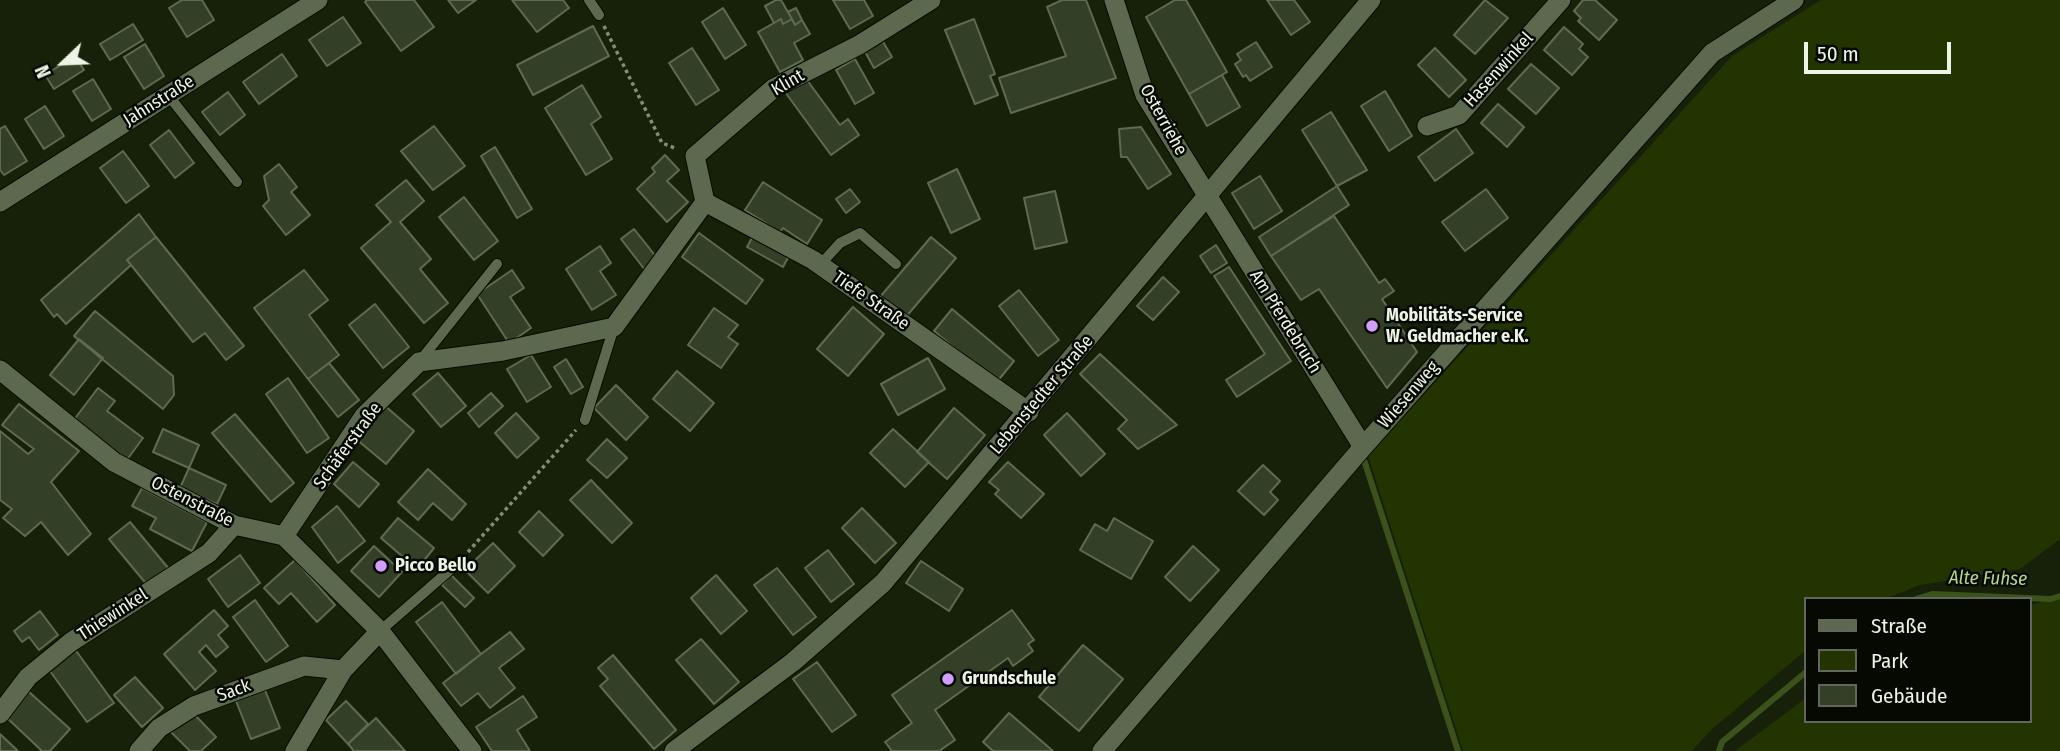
<!DOCTYPE html>
<html>
<head>
<meta charset="utf-8">
<style>
	body { margin:0 }
	#map { position:relative; width:2060px; height:751px; overflow:hidden; background:#17210a; font-family:"Fira Sans Condensed",sans-serif }
	canvas { display:block }
	.legend { position:absolute; left:1804px; top:597px; width:228px; height:126px; box-sizing:border-box; background:#060902; border:2px solid #62675d; margin:0; padding:9px 12px; list-style:none; font-size:21px; color:#edf4e5 }
	.legend li { display:flex; align-items:center; gap:14px; height:35px }
	.legend b { width:35px; border:2px solid #62675d }
	.north { position:absolute; left:28px; top:28px; width:70px; height:70px; -webkit-text-stroke:5px #060902; paint-order:stroke; rotate:247deg; font-size:19px; font-weight:700; line-height:28px; text-align:center; color:#edf4e5 }
	.north::after { content:''; display:block; margin:auto; width:24px; height:32px; background:#edf4e5; clip-path:polygon(50% 0,100% 100%,50% 72%,0 100%) }
	.scale { position:absolute; left:1804px; top:42px; width:147px; height:32px; box-sizing:border-box; border:4px solid #edf4e5; border-top:0; padding-left:9px; font-size:21px; line-height:24px; white-space:nowrap; color:#edf4e5; -webkit-text-stroke:5px #060902; paint-order:stroke }
</style>
</head>
<body>
<div id="map">
<canvas width="2060" height="751"></canvas>
<ul class="legend">
<li><b style="height:9px;background:#5d694f"></b>Straße</li>
<li><b style="height:19px;background:#223500"></b>Park</li>
<li><b style="height:19px;background:#343f27"></b>Gebäude</li>
</ul>
<div class="north">N</div>
<div class="scale">50 m</div>
</div>
<script>
const c = document.querySelector('canvas').getContext('2d');
c.lineJoin = 'round';
function fill(path, color) { c.fillStyle = color; c.fill(path, 'evenodd'); }
function strokePath(path, color, width, dash) { c.strokeStyle = color; c.lineWidth = width; c.lineCap = dash ? 'butt' : 'round'; c.setLineDash(dash || []); c.stroke(path); }
function write(font, color, halo, rows, align = 'center') {
  c.font = font + ' "Fira Sans Condensed",sans-serif'; c.lineWidth = 5; c.setLineDash([]); c.textBaseline = 'middle'; c.strokeStyle = halo; c.fillStyle = color; for (const [text, x, y, turn = 0] of rows) {
    c.save(); c.translate(x, y); c.rotate((+turn || 0) * Math.PI / 180); c.textAlign = isNaN(turn) ? turn : align; if (halo) c.strokeText(text, 0, 0); c.fillText(text, 0, 0); c.restore();
  }
}
fill(new Path2D(`
	M1821,0H2060V539L2020,569L1920,585L1884,599H1806V650L1711,730L1692,751H1463L1368,456L1732,56Z
	M2060,597V751H1735L1806,698V721H2030V605Z`), '#223500');
strokePath(new Path2D(`
	M1364,460L1458,751
	M1916,599L1932,594L2051,599L2060,596
	M1719,751L1722,742L1806,672`), '#3c521b', 6);
const building = new Path2D(`
	M182,0H202L214,20L187,37L169,8Z
	M367,0H414L434,27L401,51L365,2Z
	M448,0H476L458,13Z
	M512,0H563L569,8L537,32Z
	M776,0H781L792,19L783,24L781,19L774,23L765,6Z
	M833,0H864L873,16L850,29Z
	M1086,0L1116,78L1011,113L999,78L1066,56L1047,7L1062,0Z
	M1175,0H1186L1227,72L1189,94L1146,17Z
	M1267,0H1294L1310,22L1291,35Z
	M1485,0L1508,18L1475,54L1454,35Z
	M1583,0H1595L1617,20L1599,40L1578,21L1581,18L1574,11Z
	M723,8L746,45L725,59L702,22Z
	M796,8L802,20L795,25L788,12Z
	M343,17L361,43L327,66L309,40Z
	M781,19L783,24L792,19L795,25L802,20L810,34L794,43L803,60L780,72L758,32Z
	M974,19L995,74L990,76L998,95L975,104L945,30Z
	M133,24L143,40L110,60L100,44Z
	M593,26L609,56L533,95L517,65Z
	M1564,27L1583,44L1579,49L1588,57L1572,75L1544,50Z
	M882,40L892,57L874,68L864,50Z
	M1256,42L1272,67L1250,81L1246,75L1243,77L1235,64L1241,60L1237,54Z
	M145,44L164,76L144,89L124,57Z
	M692,48L719,90L696,105L669,63Z
	M1435,48L1466,80L1449,97L1418,65Z
	M282,54L297,76L259,104L243,82Z
	M75,56L84,70L54,89L45,75Z
	M855,59L874,93L855,104L836,70Z
	M1531,64L1559,88L1536,114L1508,89Z
	M1222,75L1240,107L1207,126L1189,94Z
	M93,79L111,109L92,121L73,91Z
	M807,80L840,125L848,119L859,135L831,155L785,92Z
	M582,85L601,117L591,124L612,159L586,175L545,108Z
	M1385,91L1412,136L1389,151L1361,106Z
	M228,92L245,115L220,135L202,112Z
	M1498,104L1524,127L1507,147L1481,123Z
	M45,106L64,136L44,149L25,119Z
	M1331,112L1367,170L1337,186L1302,130Z
	M5,126L27,161L4,175L0,170V129Z
	M434,126L465,166L433,190L401,151Z
	M1141,127L1171,174L1148,189L1127,157H1121L1119,129Z
	M1456,129L1473,153L1435,181L1418,157Z
	M169,130L194,163L175,178L150,145Z
	M495,147L532,209L517,218L481,156Z
	M123,151L149,186L126,203L100,168Z
	M665,155L679,170L667,181L688,202L667,222L637,189L655,172L652,168Z
	M279,164L297,187L291,192L310,215L286,235L263,206L269,200L264,176Z
	M957,169L980,219L951,233L928,183Z
	M1260,176L1282,211L1254,229L1232,193Z
	M406,180L424,201L400,222L431,259L420,269L448,303L424,323L361,248L391,222L376,205Z
	M763,182L822,220L807,244L783,228L780,232L745,210Z
	M1337,186L1349,205L1271,256L1259,237Z
	M850,189L860,202L846,213L836,199Z
	M1486,189L1508,218L1465,251L1442,222Z
	M1055,191L1067,242L1035,249L1024,198Z
	M464,197L498,241L474,260L439,217Z
	M139,214L156,237L127,260L131,265L66,324L57,314L54,317L41,300Z
	M1334,216L1379,283L1385,279L1394,291L1382,299L1417,352L1387,388L1319,289L1301,300L1271,256Z
	M634,229L658,259L645,270L621,239Z
	M699,233L763,280L746,304L682,257Z
	M754,234L790,254L783,267L747,247Z
	M156,237L244,346L226,360L205,333L193,342L127,260Z
	M931,237L956,258L905,318L880,297Z
	M1216,245L1227,263L1211,273L1200,256Z
	M600,246L611,263L600,271L616,295L592,310L566,269Z
	M1229,267L1291,361L1237,397L1226,380L1265,354L1214,276Z
	M304,270L328,300L309,315L339,355L308,379L254,308Z
	M512,270L524,288L510,297L531,328L509,343L477,294Z
	M1163,277L1179,292L1153,320L1137,306Z
	M1019,290L1059,340L1038,356L999,306Z
	M375,304L409,347L383,368L349,325Z
	M853,307L884,334L848,376L817,349Z
	M714,308L738,325L728,337L738,344L721,368L688,345Z
	M952,309L1014,361L996,383L934,331Z
	M95,311L173,376L174,395L163,409L74,336Z
	M79,339L103,358L74,395L50,375Z
	M1100,354L1177,425L1138,449L1118,429L1127,420L1080,374Z
	M531,355L551,387L527,402L507,369Z
	M928,358L945,389L898,415L881,384Z
	M566,359L583,387L571,394L554,367Z
	M329,363L359,400L338,417L308,379Z
	M677,371L714,403L690,431L653,399Z
	M438,373L466,406L441,427L413,394Z
	M288,378L329,438L307,453L266,394Z
	M616,385L648,417L626,440L594,408Z
	M98,388L115,401L107,411L143,438L126,461L73,421Z
	M491,393L503,406L479,427L468,413Z
	M19,404L79,451L51,482L91,534L68,555L41,522L25,536L3,518L12,509L0,500V431L28,454L34,449L2,425Z
	M384,405L414,431L386,464L356,439Z
	M954,408L985,435L947,479L917,452Z
	M516,413L539,438L517,458L495,433Z
	M1067,413L1105,454L1081,476L1044,435Z
	M235,414L294,483L271,502L212,433Z
	M163,429L199,445L189,468L153,452Z
	M893,429L929,462L905,487L870,453Z
	M607,439L627,458L607,478L587,460Z
	M353,462L379,484L359,507L334,484Z
	M1008,462L1044,494L1021,518L995,494L999,490L989,482Z
	M1263,465L1280,481L1270,492L1278,500L1264,515L1238,491Z
	M189,468L226,485L217,504L180,488Z
	M428,469L466,504L452,520L433,503L418,520L398,502Z
	M591,480L632,523L612,543L570,500Z
	M142,488L207,522L192,551L150,529L156,518L132,506Z
	M337,506L365,541L338,563L312,527Z
	M862,508L896,543L875,563L842,528Z
	M539,511L563,535L543,556L519,532Z
	M398,518L434,548L417,569L381,538Z
	M1114,518L1153,541L1131,579L1080,550L1095,524L1107,531Z
	M130,522L169,569L148,586L109,539Z
	M493,543L515,566L488,593L465,570Z
	M374,546L402,572L379,597L351,571Z
	M1193,546L1219,570L1190,601L1165,577Z
	M828,550L854,584L831,602L805,568Z
	M240,555L260,583L228,607L208,579Z
	M295,560L335,605L317,622L291,593L279,604L264,588Z
	M921,561L963,589L949,611L906,583Z
	M777,568L816,617L793,635L754,585Z
	M451,575L474,598L465,607L442,585Z
	M716,575L747,611L721,634L691,598Z
	M255,600L288,646L266,662L233,617Z
	M442,602L481,654L456,674L416,622Z
	M214,610L228,626L218,635L228,647L216,657L206,645L199,652L216,671L195,690L164,654Z
	M1012,610L1034,640L1028,644L1033,651L1013,666L1008,658L935,710L955,740L939,751H892L885,742L912,723L892,695Z
	M40,611L58,635L39,650L29,637L22,642L14,631Z
	M510,632L524,649L499,668L515,688L490,708L478,693L461,706L443,683Z
	M701,639L739,682L714,704L676,660Z
	M1083,645L1123,679L1079,731L1039,697Z
	M74,648L114,703L87,722L47,667Z
	M613,655L676,730L654,749L600,686L608,679L598,668Z
	M817,662L856,715L832,732L793,679Z
	M135,677L163,708L142,727L114,695Z
	M263,685L280,728L251,739L234,696Z
	M28,691L70,729L50,751H42L5,716Z
	M523,696L537,717L517,730L530,751H492L476,727Z
	M346,701L368,724L348,744L326,720Z
	M192,712L216,737L201,751H190L171,732Z
	M1009,713L1053,751H993L983,742Z
	M376,718L405,751H354L348,744Z
	M0,734L18,751H0Z`);
fill(building, '#343f27');
strokePath(building, '#5e6b50', 2);
const service = new Path2D(`
	M589,0L599,15
	M168,95L237,182
	M820,265L840,243L860,233L896,264
	M419,362L497,264
	M585,420L614,327
	M380,631L458,563`);
const minor = new Path2D(`
	M1114,0L1145,95L1363,447
	M1427,126L1459,115L1561,0
	M0,202L318,0
	M705,202L813,260L1029,412
	M705,202L695,156L774,88L859,45L931,0
	M0,370L114,462L234,525L284,536L380,631L472,751
	M284,536L364,416L419,362L503,351L614,327L705,202
	M0,714L28,677L71,642L209,553L234,525
	M139,751L159,728L194,706L304,666L343,670
	M295,751L343,670L380,631
	M1102,751L1363,447L1712,53L1794,0`);
const tertiary = new Path2D(`
	M674,751L793,662L883,583L1371,0`);
strokePath(service, '#040a00', 12);
strokePath(minor, '#040a00', 21);
strokePath(tertiary, '#040a00', 21);
strokePath(new Path2D(`
	M604,26L662,143L677,149
	M468,552L576,430`), '#848d7a', 3.5, [3.5, 3.5]);
strokePath(service, '#5d694f', 10);
strokePath(minor, '#5d694f', 19);
strokePath(tertiary, '#5d694f', 19);
for (const [x, y, r, color] of [
	[1372,326,7,"#d19dfe"],
	[381,566,7,"#d19dfe"],
	[948,679,7,"#d19dfe"]
]) { const dot = new Path2D(); dot.arc(x, y, r, 0, 2 * Math.PI); c.fillStyle = color; c.fill(dot); strokePath(dot, '#060902', 2.5); }
write('18px', '#edf4e5', '#060902', [
	["Hasenwinkel",1499,70,-48],
	["Klint",788,83,-30],
	["Jahnstraße",159,101,-32],
	["Osterriehe",1163,120,61],
	["Tiefe Straße",871,301,35],
	["Am Pferdebruch",1285,322,58],
	["Lebenstedter Straße",1042,395,-50],
	["Wiesenweg",1409,395,-49],
	["Schäferstraße",348,446,-54],
	["Ostenstraße",192,502,27],
	["Thiewinkel",113,615,-33],
	["Sack",234,691,-20]
]);
write('bold 18px', '#edf4e5', '#060902', [
	["Mobilitäts-Service",1386,316],
	["W. Geldmacher e.K.",1386,337],
	["Picco Bello",395,566],
	["Grundschule",962,679]
], 'left');
write('italic 19px', '#b4d887', '#060902', [
	["Alte Fuhse",1988,579,1]
]);
</script>
</body>
</html>
